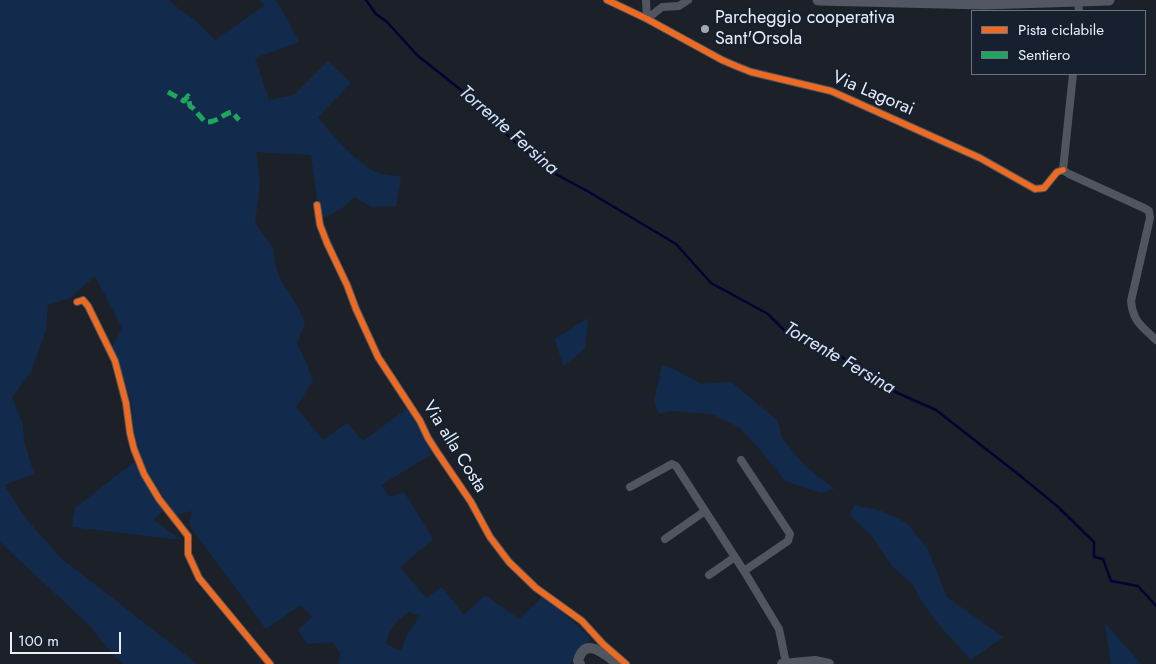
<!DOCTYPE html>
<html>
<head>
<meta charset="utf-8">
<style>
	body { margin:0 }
	#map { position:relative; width:1156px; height:664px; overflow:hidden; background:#1c2129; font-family:Jost,sans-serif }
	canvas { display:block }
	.legend { position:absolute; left:971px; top:10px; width:175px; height:65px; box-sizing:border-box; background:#17202e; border:1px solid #6b737f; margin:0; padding:6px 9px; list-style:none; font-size:15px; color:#e8eff8 }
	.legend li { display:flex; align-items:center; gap:10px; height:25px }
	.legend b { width:25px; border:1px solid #6b737f }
	.scale { position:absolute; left:10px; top:632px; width:111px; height:22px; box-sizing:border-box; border:2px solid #e8eff8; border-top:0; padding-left:6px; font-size:15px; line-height:18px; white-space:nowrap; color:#e8eff8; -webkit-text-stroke:4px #17202e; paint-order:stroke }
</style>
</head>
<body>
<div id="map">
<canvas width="1156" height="664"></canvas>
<ul class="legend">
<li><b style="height:6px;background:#ed6a23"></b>Pista ciclabile</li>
<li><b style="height:6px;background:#20a55d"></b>Sentiero</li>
</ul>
<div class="scale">100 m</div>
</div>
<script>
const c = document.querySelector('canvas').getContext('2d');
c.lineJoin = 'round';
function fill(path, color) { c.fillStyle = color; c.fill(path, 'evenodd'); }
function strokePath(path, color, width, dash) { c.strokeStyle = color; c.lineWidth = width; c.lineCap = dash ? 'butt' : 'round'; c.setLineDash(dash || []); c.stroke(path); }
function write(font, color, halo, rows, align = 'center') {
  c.font = font + ' Jost,sans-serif'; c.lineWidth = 4.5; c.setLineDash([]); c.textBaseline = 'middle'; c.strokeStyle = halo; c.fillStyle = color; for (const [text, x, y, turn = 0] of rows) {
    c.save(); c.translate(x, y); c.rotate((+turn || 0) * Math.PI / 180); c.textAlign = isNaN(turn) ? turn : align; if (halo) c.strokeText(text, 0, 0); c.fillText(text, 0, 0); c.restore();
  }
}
fill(new Path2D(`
	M0,0H169L185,14L195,20L215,40L264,6L260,0H275L281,8L299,42L255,58L269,100L294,95L328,61L351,83L318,117C332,135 354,160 374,171C382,175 392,175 401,177L396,206L371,207L355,197L342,208L325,218L319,212L311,155L256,152L260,183L255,223L273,248L275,264L280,279L298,307L305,323L297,343L308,367L313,381L296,407L323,440L347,423L363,441L409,407L432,454L381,485L390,497L404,492L433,539L400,567L426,598L442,587L464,615L485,595L519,619L544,595L591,639L570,663L571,664H338L340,653L332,642L307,644L298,630L312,617L301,605L266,629L189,525L192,511L176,515L154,484L142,460L134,439L131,400L119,376L110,351L122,328L95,276L70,298L48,305L46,330L31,372L12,398L23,424L24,441L34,474L4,485L27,520L61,558L197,664H124L114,656L89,625L0,542ZM409,612L420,616L407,635L401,651L386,644C389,629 396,620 409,612Z
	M588,318L585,349L563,366L555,339Z
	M662,365L674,369L701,384L731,382L777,420L783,440L805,466L834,489L821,493L785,481L763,453L739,427L712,414L670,411L659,414L654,400L658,385Z
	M134,462L163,510L154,520L181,540L72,527L75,508Z
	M854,505L879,510L907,523L927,548L947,597L1003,637L971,660L939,625L922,602L913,585L892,566L871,535L850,515Z
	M1105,623L1141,664H1111Z`), '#122b4c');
strokePath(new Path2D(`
	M366,0L376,14L387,22L417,55L471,98L510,138L550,171L589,192L676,244L711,283L768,314L786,332L836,353L867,375L891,390L936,410L1018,474L1057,506L1094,542V557L1103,559L1111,581L1138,586L1156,606`), '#030333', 2.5);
strokePath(new Path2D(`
	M607,0L647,19L722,60L736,66L751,72L831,91L980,158L1035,189L1044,188L1057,172L1063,170
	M646,0L647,19
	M1078,2L1079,11
	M647,19L662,7L679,6L688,0
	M1063,170L1069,174L1144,208L1149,211L1150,218L1131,301C1133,322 1142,326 1156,340
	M1063,170L1073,74
	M317,205L320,225L327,243L347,285L356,309L378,357L420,421L428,438L437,452L471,502L490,537L509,562L536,588L582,621L603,644L626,664
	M77,302L83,300L88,306L115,361L126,403L130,433L134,449L144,474L159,499L188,536V554L199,578L270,664
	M741,460L790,534L788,541L744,571
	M630,487L672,464L676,466L744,571L779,629L786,663
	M665,539L705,511
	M709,575L735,557`), '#50565f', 8);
strokePath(new Path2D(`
	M580,664L578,661C585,635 605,655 618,664
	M782,664L815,661L829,664`), '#50565f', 10);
strokePath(new Path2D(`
	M818,0L984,4L1109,0`), '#515864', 11);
strokePath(new Path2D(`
	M168,92L184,101L188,96L190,106L194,109L205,122C217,123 222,114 232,112L239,120`), '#20a55d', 5, [10, 5]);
strokePath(new Path2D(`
	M607,0L647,19L722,60L736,66L751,72L831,91L980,158L1035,189L1044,188L1057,172L1063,170
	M317,205L320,225L327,243L347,285L356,309L378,357L420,421L428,438L437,452L471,502L490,537L509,562L536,588L582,621L603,644L626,664
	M77,302L83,300L88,306L115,361L126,403L130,433L134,449L144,474L159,499L188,536V554L199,578L270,664`), '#ed6a23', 6);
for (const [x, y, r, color] of [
	[705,29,5,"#a1a7b0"]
]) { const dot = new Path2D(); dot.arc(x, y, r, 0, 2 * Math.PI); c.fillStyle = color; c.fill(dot); strokePath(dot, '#17202e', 2); }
write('18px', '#e8eff8', '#17202e', [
	["Parcheggio cooperativa",715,19],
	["Sant'Orsola",715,40]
], 'left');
write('18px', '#e8eff8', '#17202e', [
	["Via Lagorai",873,94,23],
	["Via alla Costa",454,447,58]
]);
write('italic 19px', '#d7e4f6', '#17202e', [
	["Torrente Fersina",508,131,41],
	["Torrente Fersina",839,359,30]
]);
</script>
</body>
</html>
